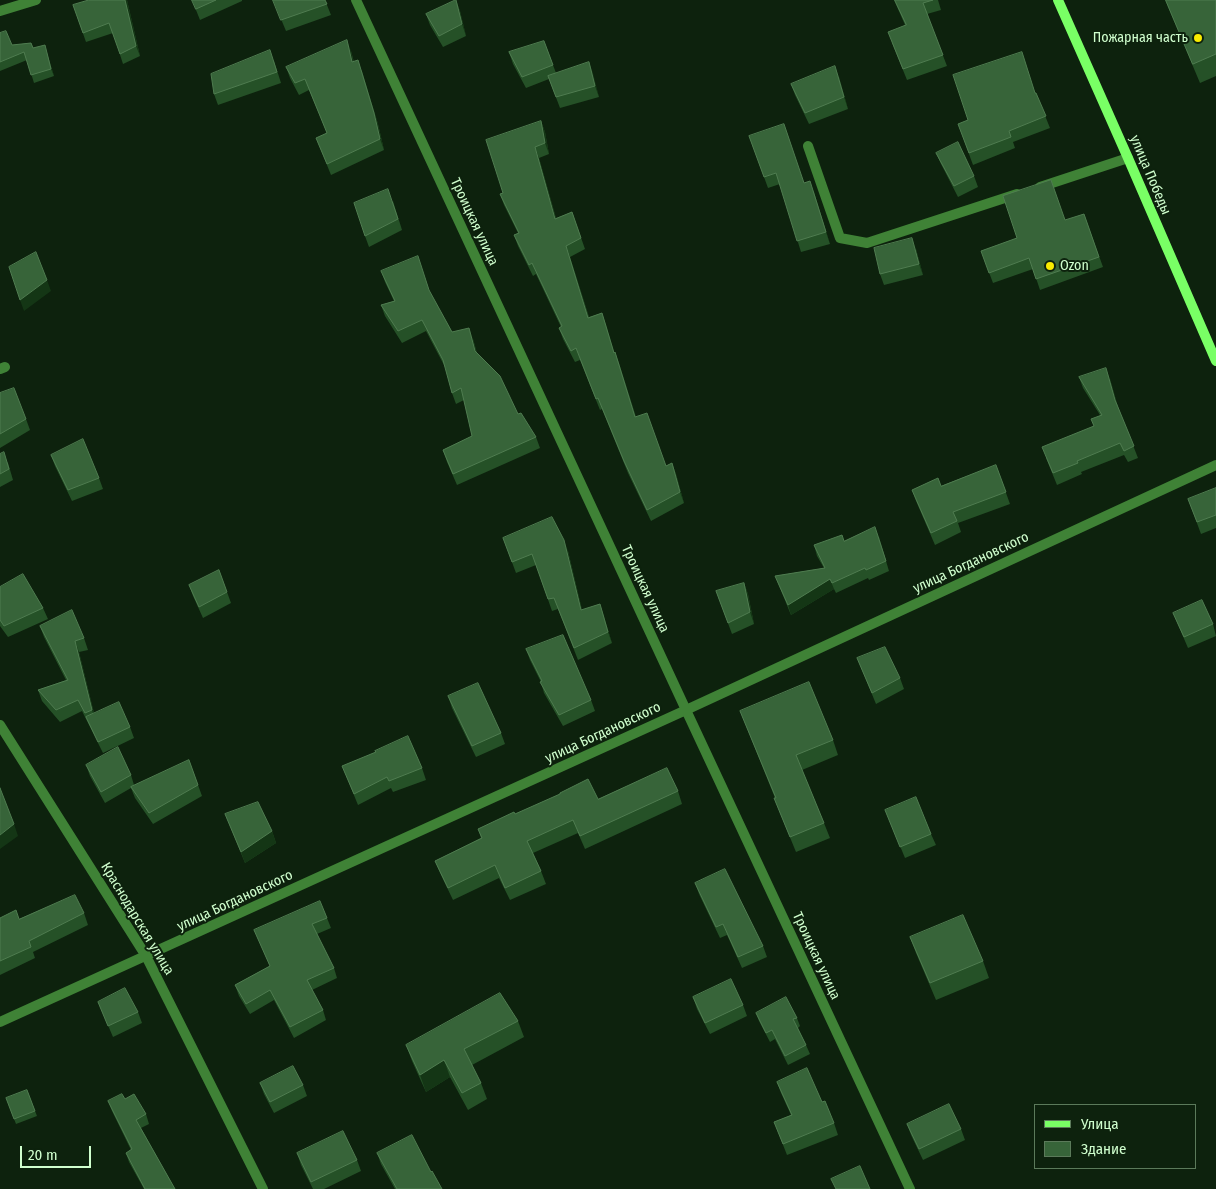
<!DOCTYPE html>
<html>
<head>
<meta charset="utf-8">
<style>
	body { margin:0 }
	#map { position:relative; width:1216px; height:1189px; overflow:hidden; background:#0d220d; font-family:"Fira Sans Condensed",sans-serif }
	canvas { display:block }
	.legend { position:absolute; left:1034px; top:1104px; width:162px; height:65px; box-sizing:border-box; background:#0d220d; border:1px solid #5b7a5a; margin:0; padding:6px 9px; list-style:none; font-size:15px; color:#d0ffce }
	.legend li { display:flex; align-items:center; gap:10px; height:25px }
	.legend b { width:25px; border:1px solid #5b7a5a }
	.scale { position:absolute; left:20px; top:1146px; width:71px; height:22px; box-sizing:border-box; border:2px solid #d0ffce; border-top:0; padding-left:6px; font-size:15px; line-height:18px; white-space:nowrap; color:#d0ffce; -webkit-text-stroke:4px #0d220d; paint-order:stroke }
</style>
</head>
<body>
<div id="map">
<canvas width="1216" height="1189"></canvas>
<ul class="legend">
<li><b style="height:6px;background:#79ff65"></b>Улица</li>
<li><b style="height:14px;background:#376439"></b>Здание</li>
</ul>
<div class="scale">20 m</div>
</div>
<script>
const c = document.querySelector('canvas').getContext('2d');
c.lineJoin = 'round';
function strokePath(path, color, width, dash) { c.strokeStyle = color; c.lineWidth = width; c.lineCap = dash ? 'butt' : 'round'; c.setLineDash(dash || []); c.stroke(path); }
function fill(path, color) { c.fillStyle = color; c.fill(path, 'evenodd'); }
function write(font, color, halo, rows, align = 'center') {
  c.font = font + ' "Fira Sans Condensed",sans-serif'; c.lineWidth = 4; c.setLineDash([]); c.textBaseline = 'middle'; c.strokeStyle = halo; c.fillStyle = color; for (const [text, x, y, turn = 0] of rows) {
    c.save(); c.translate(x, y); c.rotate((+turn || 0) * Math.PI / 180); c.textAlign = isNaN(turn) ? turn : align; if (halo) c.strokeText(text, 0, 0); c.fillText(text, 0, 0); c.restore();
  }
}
strokePath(new Path2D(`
	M808,146L840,238L867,243L1017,194
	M1040,187L1128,158
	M0,369L5,367`), '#3f8236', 10);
strokePath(new Path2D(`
	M356,0L686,710L910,1189
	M0,11L36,0
	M0,725L146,956L263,1189
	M0,1022L686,710L1216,465`), '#3f8236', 10);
strokePath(new Path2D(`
	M1058,0L1128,158L1216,361`), '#79ff65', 10);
fill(new Path2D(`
	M89,0H127L140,56L123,64L113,33L86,42L73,5Z
	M192,0H242V1L200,20Z
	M273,0H325L331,15L286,31Z
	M456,0L460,11L466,36L443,47L430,25L426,14Z
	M894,0H938L941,10L927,14L947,66L907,80L892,43L905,25Z
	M1165,0H1216V76L1200,83Z
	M0,33L12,45L31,43L33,48L47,53L54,76L34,83L27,60L0,71Z
	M544,41L556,73L589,62L599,97L560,108L549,79L526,88L513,64L509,52Z
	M351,51L354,62L362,71L378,124L384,150L331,175L316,138L327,133L309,90L299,95L290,78L286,67Z
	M274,61L281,83L218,105L214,94Z
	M839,77L848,109L809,124L795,95L791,84Z
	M1036,93L1050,128L1013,142L1015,148L973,165L958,124Z
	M541,121L545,132L549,154L539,158L556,218L572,212L585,249L570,257L589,317L602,313L614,352H615L619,363L636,417L666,466L672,463L676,474L684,503L651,521L628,473L602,409L600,410L580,360L575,362L563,339L559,328L561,327L536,274L533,276L518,246L514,235L518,233L504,205L500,194L503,193Z
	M749,136L814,192L830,244L801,252L780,184L768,188Z
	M936,153L974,176L978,187L958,197L941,164Z
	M393,201L402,230L369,247L365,236Z
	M1084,214L1103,267L1040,290L1033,269L993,283L981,251Z
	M916,249L923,275L884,285L880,274Z
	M381,271L430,292L452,332L473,339L477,353L518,414L536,437L540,448L457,485L447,462L443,450L472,436L464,400L456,404L452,393L445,367L426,331L402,343L385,316L381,305L394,301L385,282Z
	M1079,377L1110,379L1118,407L1138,458L1128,462L1124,455L1081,472L1082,474L1057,485L1046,458L1094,426L1100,415L1083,388Z
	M0,393L26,419L30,430L0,448Z
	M0,454L8,463L13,480L0,487Z
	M51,455L99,478L103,489L72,501L55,466Z
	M996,465L1010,504L958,523L961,532L935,545L916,501L912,490L941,486Z
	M1216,488V528L1201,534L1188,499Z
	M879,537L889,571L869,580L868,578L836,593L834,589L791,615L775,576L824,568L817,556L814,545Z
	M503,538L568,551L582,610L600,604L612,643L578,660L558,609L552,611L536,565L516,573Z
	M219,570L231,603L203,618L193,596L189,585Z
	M744,583L748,594L754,624L732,634L716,591Z
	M0,587L43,608L48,619L8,637L0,626Z
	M1173,613L1213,624L1216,636L1188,648Z
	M40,626L84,638L88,650L79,652L94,713L130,727L134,738L103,753L82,711L60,722L42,701L38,690L66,680L44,637Z
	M526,649L591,700L595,711L563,726L544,693L541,682L530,660Z
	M857,658L900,678L904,689L876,704Z
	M448,696L501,733L505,744L476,757L452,708Z
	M740,711L833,740L838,755L802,770L824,823L830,838L796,852L780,813L774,798H775Z
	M189,760L202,796L153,824L135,798L131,788L105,803L90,776L86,765L131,775L134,785Z
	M342,766L422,768L426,780L393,792L391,788L358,805Z
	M678,791L682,804L585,849L578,833L533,853L541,871L546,884L510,900L499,878L453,900L440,873L435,861L481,838L478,829L515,814L598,799Z
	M885,810L931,834L936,845L905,858Z
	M225,814L272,831L276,843L245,863Z
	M695,883L763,946L767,957L742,968L727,935L720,938L699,894Z
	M84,913L88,925L33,952L35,958L0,975V918L19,919Z
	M327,918L331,928L317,934L334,968L337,978L312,990L323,1010L326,1020L294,1038L274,1000L250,1014L239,996L235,985L270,966L254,930Z
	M910,937L983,961L989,978L936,1000L916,953Z
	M693,997L743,1005L747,1016L710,1034L697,1009Z
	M98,1002L138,1012L142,1023L113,1037Z
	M756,1013L797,1018L800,1026L798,1028L806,1045L810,1054L788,1065L775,1039L770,1042L759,1021Z
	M518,1021L524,1037L472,1065L481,1083L487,1099L468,1110L450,1077L426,1092L412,1061L406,1045Z
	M777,1082L834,1123L838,1135L787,1155L774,1122L791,1115L781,1093Z
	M260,1083L303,1085L307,1096L274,1113L264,1094Z
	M27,1090L37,1116L16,1124L6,1098Z
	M125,1099L146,1114L149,1124L141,1128L175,1189H144L129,1162L126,1153L131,1150L112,1111L108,1101Z
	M907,1124L961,1129L965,1140L923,1160L911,1135Z
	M297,1153L357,1160L361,1171L324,1189H313L301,1165Z
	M377,1153L431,1172L442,1189H395L381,1164Z`), '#255127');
fill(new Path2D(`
	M125,0H127L140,56L136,46Z
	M456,0L460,11L466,36L462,24Z
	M347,40L351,51L356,74L352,62Z
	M45,45L47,53L54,76L51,69Z
	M358,60L378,124L384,150L380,139Z
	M589,62L593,73L599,97L595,86Z
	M835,66L839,77L848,109L844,97Z
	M541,121L545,132L549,154L545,143Z
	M535,147L539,158L559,230L555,219Z
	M810,181L814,192L830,244L826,232Z
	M912,238L916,249L923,275L919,264Z
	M566,246L570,257L592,329L588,318Z
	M47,280L51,291L24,311L20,300Z
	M602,313L606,324L618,364L614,353Z
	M469,328L473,339L479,362L475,351Z
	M615,352L619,363L639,429L635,417Z
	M1106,368L1110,379L1119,411L1115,400Z
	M672,463L676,474L684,503L680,492Z
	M875,527L879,537L889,571L886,561Z
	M564,540L568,551L585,622L581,610Z
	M830,579L834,589L791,615L788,605Z
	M744,583L748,594L754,624L750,612Z
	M600,604L604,616L612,643L608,632Z
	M75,641L79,652L96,722L92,710Z
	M14,824L18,836L0,849V835Z
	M272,831L276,843L245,863L241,852Z
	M444,1060L450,1077L426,1092L420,1075Z`), '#143615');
const building = new Path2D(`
	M89,0H125L136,46L120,54L109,23L83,33L73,5Z
	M192,0H216L196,9Z
	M273,0H325L327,4L281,20Z
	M456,0L462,24L439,36L426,14Z
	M895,0H933L923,3L943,55L903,69L888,32L906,25Z
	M1166,0H1216V54L1193,64Z
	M6,31L12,45L31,43L33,48L45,45L51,69L31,75L24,52L0,62V33Z
	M347,40L352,62L358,60L374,113L380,139L327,164L316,138L327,133L305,79L295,83L286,67Z
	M544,41L553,65L522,77L509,52Z
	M270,50L277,72L214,94L211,74Z
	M1022,52L1035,93H1036L1046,116L1009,131L1011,137L969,153L958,124L968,120L953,75Z
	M589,62L595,86L556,97L548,76Z
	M835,66L844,97L805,113L791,84Z
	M541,121L545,143L535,147L555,219L572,212L581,238L566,246L588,318L602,313L614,353L615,352L635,417L647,413L666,466L672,463L680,492L647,510L624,461L598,398L596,399L576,348L571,351L559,328L562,326L532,263L529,265L514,235L519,233L500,194L503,193L486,140Z
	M784,124L804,183L810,181L826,232L797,241L776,173L764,177L749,136Z
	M958,142L974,176L954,186L936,153Z
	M1051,180L1065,220L1084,214L1099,257L1036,279L1029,258L989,273L981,251L1017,238L1003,196Z
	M388,189L398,219L365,236L354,203Z
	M912,238L919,264L880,274L874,248Z
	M36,252L47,280L20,300L9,267Z
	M418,256L429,290L452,332L469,328L475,351L500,376L518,414L521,413L536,437L453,474L443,450L472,436L461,388L452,393L443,360L422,320L398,331L381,305L395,301L381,271Z
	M1106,368L1115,400L1134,446L1124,451L1120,443L1077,461L1078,463L1053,473L1042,447L1094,426L1091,419L1102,415L1079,377Z
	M14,388L26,419L0,434V393Z
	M83,439L99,478L68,490L51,455Z
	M4,452L9,469L0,474V454Z
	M996,465L1006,492L953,512L957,521L931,533L912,490L938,478L941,486Z
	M1216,488V515L1197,522L1188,499Z
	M552,517L564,540L581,610L600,604L608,632L574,648L554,598L548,599L532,554L512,562L503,538Z
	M875,527L886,561L866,570L865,568L832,583L830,579L788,605L775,576L825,568L814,545L842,535L844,541Z
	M219,570L227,592L199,607L189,585Z
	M23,574L43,608L4,626L0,620V587Z
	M744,583L750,612L728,623L716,591Z
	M1202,600L1213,624L1184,637L1173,613Z
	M72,610L84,638L75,641L92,710L85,713L78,700L56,710L38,690L68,680L40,626Z
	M563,635L591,700L559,715L540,682L542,681L526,649Z
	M885,647L900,678L872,693L857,658Z
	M809,682L833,740L796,755L824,823L790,837L774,798H776L740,711Z
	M478,683L501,733L472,746L448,696Z
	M119,702L130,727L98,742L86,717Z
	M408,736L422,768L389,781L387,777L354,794L342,766L376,752L375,751Z
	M118,747L131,775L101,792L86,765Z
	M189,760L198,785L149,813L131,787Z
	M667,768L678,791L580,836L573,820L527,841L541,871L505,888L495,865L448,888L435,861L482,838L478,829L514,812L515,814L560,794V793L588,779L598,799Z
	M0,788L14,824L0,835Z
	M916,797L931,834L900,847L885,810Z
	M258,802L272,831L241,852L225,814Z
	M725,869L763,946L738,957L723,924L716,927L695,883Z
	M75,895L84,913L29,941L31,947L0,961V918L16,910L19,919Z
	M320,901L327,918L312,924L334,968L307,980L323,1010L290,1027L270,990L246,1004L235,985L270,966L254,930Z
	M963,915L983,961L930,983L910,937Z
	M731,979L743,1005L705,1023L693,997Z
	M125,988L138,1012L108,1026L98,1002Z
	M500,993L518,1021L464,1049L481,1083L462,1093L444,1060L420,1075L406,1045Z
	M786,997L797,1018L793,1019L806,1045L785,1056L772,1030L766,1033L756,1013Z
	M293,1066L303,1085L270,1102L260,1083Z
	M807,1068L822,1102L825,1101L834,1123L783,1144L774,1122L792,1115L777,1082Z
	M27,1090L35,1111L14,1119L6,1098Z
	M122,1094L125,1099L134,1094L146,1114L136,1120L175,1189H145L126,1153L132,1149L108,1101Z
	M949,1104L961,1129L919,1149L907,1124Z
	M343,1131L357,1160L311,1182L297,1153Z
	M412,1135L431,1172L432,1171L442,1189H397L377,1153Z
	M860,1166L870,1189H836L831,1179Z`);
fill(building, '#376439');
strokePath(building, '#4f7c50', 1);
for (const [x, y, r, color] of [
	[1198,38,5,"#f9eb00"],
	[1050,266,5,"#f9eb00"]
]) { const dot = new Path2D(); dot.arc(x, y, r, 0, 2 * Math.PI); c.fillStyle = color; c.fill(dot); strokePath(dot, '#0d220d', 2); }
write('14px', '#d0ffce', '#0d220d', [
	["Пожарная часть",1188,38],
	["Ozon",1060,266,"left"]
], 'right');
write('14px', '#d0ffce', '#0d220d', [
	["улица Победы",1150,175,67],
	["Троицкая улица",474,222,65],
	["улица Богдановского",971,563,-25],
	["Троицкая улица",645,589,65],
	["улица Богдановского",603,733,-25],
	["улица Богдановского",235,901,-25],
	["Краснодарская улица",137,919,59],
	["Троицкая улица",816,956,65]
]);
</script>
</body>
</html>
